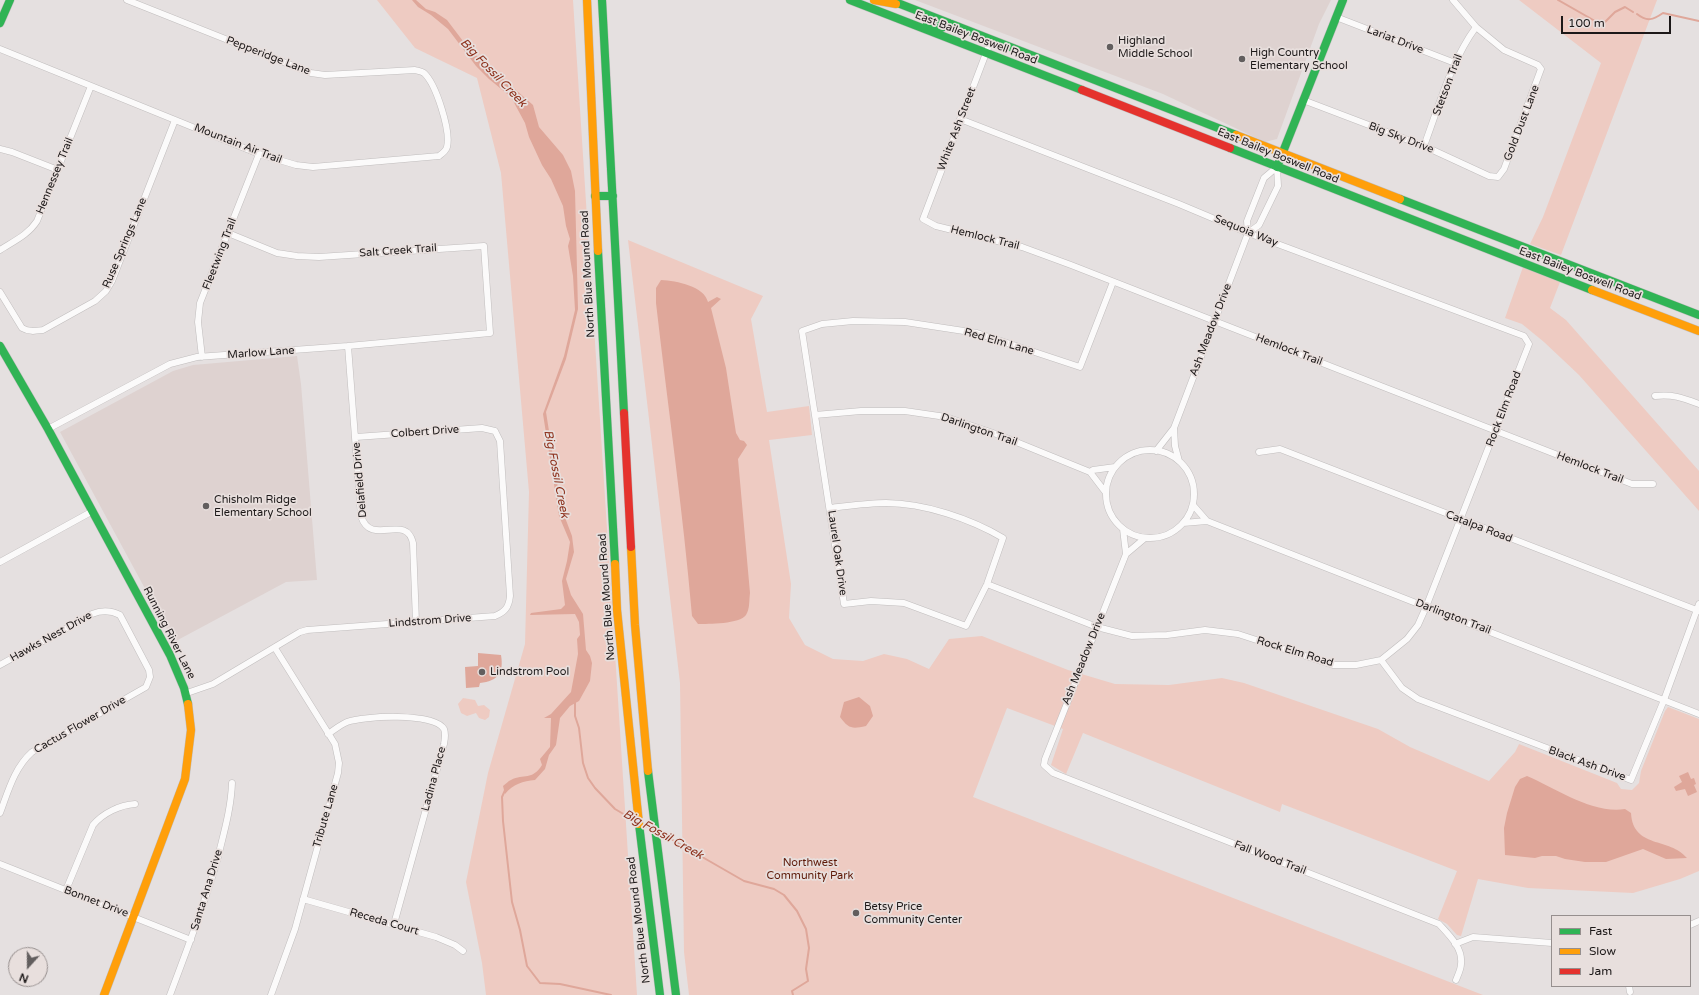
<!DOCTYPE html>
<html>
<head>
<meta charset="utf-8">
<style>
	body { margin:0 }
	#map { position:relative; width:1699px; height:995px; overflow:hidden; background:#e5e0e0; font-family:"Varela Round",sans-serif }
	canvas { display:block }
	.legend { position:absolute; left:1551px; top:915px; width:140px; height:72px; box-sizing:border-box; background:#e8dfdd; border:1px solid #968f8e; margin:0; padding:5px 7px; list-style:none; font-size:12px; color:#1c1818 }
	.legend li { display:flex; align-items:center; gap:8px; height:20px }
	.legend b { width:20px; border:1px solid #968f8e }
	.north { position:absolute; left:8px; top:947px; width:40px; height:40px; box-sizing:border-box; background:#e8dfdd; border:1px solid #968f8e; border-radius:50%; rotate:201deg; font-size:11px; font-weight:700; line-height:16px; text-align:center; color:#1c1818 }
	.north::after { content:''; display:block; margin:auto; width:14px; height:18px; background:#625e5e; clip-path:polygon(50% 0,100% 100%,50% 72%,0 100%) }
	.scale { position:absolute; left:1561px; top:16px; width:110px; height:18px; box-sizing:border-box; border:2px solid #1c1818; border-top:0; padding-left:5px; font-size:12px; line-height:14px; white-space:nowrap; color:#1c1818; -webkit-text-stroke:3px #e8dfdd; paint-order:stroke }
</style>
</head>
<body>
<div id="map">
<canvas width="1699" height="995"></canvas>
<ul class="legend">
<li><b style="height:5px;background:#30b455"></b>Fast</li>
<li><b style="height:5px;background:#ff9f0a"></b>Slow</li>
<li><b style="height:5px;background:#e5322d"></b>Jam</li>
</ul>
<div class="north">N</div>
<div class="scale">100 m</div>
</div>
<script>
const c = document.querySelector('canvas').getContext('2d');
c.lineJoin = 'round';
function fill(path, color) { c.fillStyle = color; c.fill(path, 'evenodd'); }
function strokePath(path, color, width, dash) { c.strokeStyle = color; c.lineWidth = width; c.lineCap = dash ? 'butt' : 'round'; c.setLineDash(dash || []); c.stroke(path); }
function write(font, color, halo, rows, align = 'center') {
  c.font = font + ' "Varela Round",sans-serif'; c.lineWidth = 3.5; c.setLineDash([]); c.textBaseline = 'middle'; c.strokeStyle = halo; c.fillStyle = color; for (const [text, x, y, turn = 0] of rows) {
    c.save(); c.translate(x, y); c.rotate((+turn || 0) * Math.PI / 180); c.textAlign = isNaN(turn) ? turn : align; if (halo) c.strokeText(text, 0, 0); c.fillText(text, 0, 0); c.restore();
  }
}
fill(new Path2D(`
	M915,0H1331L1319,24L1277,139L1265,142L1163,94Z
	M297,356L301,384L317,580L286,582L174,642L60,432L173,371L193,365Z`), '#ded2d0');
fill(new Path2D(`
	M377,0H573L637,995H486L482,963L466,882L488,773L525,644L529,492L501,173L477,78L415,48Z
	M1519,0H1657L1561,255L1530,244L1543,217L1601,63Z
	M628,240L763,296L751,319L767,412L809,406L812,435L769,440L791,584L789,618L805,645L833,659L863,661L884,654L907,659L929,669L949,639L982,636L1068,670L1115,684L1169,685L1222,678L1244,683L1378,729L1410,747L1489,781L1515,752L1519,744L1617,783L1621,789L1632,790L1639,783L1641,771L1665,711L1668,707L1699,719V871L1680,879L1633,893L1528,888L1478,879L1461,936L1457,935L1447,924L1438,919L1457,871L1282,804L1280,812L1083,733L1066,774L1051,765L1063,729L1007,708L973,797L1483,995H689L684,952L680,683Z
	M1523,267L1560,282L1550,308L1566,320L1699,471V511L1579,375L1544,342L1522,324L1505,318Z
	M463,698L475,700L478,706L484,705L490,710L489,717L485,720L479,718L476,713L467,716L461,713L458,704Z`), '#eecbc2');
fill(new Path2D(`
	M412,0H416L426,9L435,12L447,20L469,49L533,105L539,127L563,155L571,171L575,191L578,309L566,359L546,412L561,507L572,536L574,552L566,579L571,595L583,614L586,650L590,656L592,663L590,681L579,701L570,706L560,718L556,745L549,755L545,769L535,780C523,781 513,784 505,794L503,786C506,784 508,781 511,780C524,773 532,781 542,765L540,759L550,747L551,718H544L551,714L571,692L578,654L577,639L580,635L579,622L575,614L530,615L531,613L561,609L565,605L562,581L567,561L570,542L559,516L543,414L564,356L575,310L573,276L568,246L570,239L566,226L563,206L551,179L542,165L529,137L525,123L511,97L489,79L476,66L448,29L431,15L418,7Z
	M661,280C677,281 704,286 708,302L717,297L721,299L711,308L726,368L736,433L740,440L744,441L747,445L738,459L750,593C749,600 750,609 746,615C740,624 708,624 698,624L692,616C683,511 668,408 656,303V288Z
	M478,653L501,655C504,673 498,681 480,683L479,687L466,688L465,667L478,666Z
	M859,697L870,706L873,716L866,726C852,729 849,729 840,717L844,702Z
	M1688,772L1691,779L1694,778L1696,784L1694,785L1697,792L1688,796L1685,789L1676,791L1674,787L1682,782L1679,776Z
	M1527,776C1557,789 1592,814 1625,809L1631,813C1633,849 1670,837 1687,858L1666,859L1643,849L1606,862H1585L1565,859L1556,856H1542L1535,858L1505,855L1504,828L1507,813L1515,787L1520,779Z`), '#dfa79a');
strokePath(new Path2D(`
	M1558,0L1602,25L1615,12L1625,7L1633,12
	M1637,14C1647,22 1653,20 1663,13L1699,21
	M575,700V716L579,728L583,763L588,778L595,788L615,809L637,822
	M506,788L502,797L503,821L512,902L520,930L527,966L540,983L560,984L611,995
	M641,824L653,829
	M657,831L744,881L774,889L784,895L797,911L806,929L809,948L806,969L808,981L792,991L793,995`), '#dfa79a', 2);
const street = new Path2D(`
	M1336,17L1455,63
	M991,40L923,219L936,226L1022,247L1071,265L1632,484H1653
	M0,49L259,154L296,165L313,167L439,156C443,153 446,151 447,147C451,131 436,84 424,73C421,71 418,71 415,70L325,75L311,73L127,0
	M1303,100L1424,146L1489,176L1498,177L1504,169L1541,69L1538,65L1504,50L1476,27L1453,0
	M960,119L1179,204L1248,233L1524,336L1529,344L1426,607L1418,625L1407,639L1381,660L1356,665H1333L1238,634L1205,630L1167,635L1132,636L1097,627L987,584
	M1424,146C1439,106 1451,61 1476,27
	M0,149L12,152L58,170
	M1248,233L1259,225L1278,186L1277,167
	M0,250C14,241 28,235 37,221L91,86
	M0,292L22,328C29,332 35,331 43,330L95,301L106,291L112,281L175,120
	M348,346L361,516C371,548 406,512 413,543L416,622
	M202,357L198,322L200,303L259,154
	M1655,396C1673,394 1683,398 1699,404
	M815,415L861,411H905L946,417L999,435L1090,472L1106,493
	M1174,428L1175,446L1179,461
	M48,429L170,364L197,357L348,346L490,333L484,246L319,257L297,256L277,253L228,233
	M1106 494a44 44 0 1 1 88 0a44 44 0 1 1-88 0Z
	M1156,451L1174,428L1248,233L1247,221L1264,178L1277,167
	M1259,452L1280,449L1699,611
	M1090,472L1093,470L1115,467
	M1193,505L1207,521
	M830,508C848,506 867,503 886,503C924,503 971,519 1003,538L987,584L966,626L904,603L871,601L844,604L802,331L822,324L853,321L905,322L977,333L1080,367L1113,282
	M1183,523L1207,521L1699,714
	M1123,529L1126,554L1045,759L1044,765L1053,773L1439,924C1449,935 1463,948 1461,964C1461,969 1458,975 1456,980
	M1126,554L1145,538
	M0,562L91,512
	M1381,660L1402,688L1418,699L1631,780L1664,700L1699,604
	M0,665L92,614C102,610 110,610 120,615L149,670L150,677L146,687L32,752C14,768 8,792 0,813
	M187,693L213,684L300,632L307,630L495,616C505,612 509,607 510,596L500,441L495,431L482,428L356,437
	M328,734C334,730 340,725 347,722C363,716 434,712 444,729C446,734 445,738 444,744L394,924
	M0,864L191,940
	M66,890L93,825C103,813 120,805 135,804
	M303,899L436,937L455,945L463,951
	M1690,925L1699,921
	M1455,944L1473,937L1552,943
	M1629,986L1630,992
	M170,995C187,949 205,904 218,857C224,832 231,809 232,783
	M271,995L295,929L338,773L339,763L335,744L275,648`);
const fast = new Path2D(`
	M602,0L624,413
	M850,0L1082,90
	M890,0L1236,135
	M0,23L10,0
	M927,25C937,28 941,31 949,23
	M1230,148L1592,290
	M1277,167L1343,0
	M595,196H613
	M1400,199L1699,315
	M598,251L615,564
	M0,346L48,429L170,655L184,688L188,704
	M648,771L676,995
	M639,824L660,995`);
const slow = new Path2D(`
	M587,0L598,251
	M874,0L896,4
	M1236,135L1400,199
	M1592,290L1699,331
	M631,547L635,625L648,771
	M615,564L617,610L639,824
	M104,995L185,779L191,730L188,704`);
const jam = new Path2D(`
	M1082,90L1230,148
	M624,413L631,547`);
strokePath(street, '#c0bdbd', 7);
strokePath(fast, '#c0bdbd', 9);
strokePath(slow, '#c0bdbd', 9);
strokePath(jam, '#c0bdbd', 9);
strokePath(street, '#fbfafa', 6);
strokePath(fast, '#30b455', 8);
strokePath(slow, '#ff9f0a', 8);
strokePath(jam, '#e5322d', 8);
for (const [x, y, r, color] of [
	[1110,47,4,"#625e5e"],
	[1242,59,4,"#625e5e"],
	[206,506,4,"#625e5e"],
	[482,672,4,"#625e5e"],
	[856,913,4,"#625e5e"]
]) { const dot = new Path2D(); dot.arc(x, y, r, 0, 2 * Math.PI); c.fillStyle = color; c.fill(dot); strokePath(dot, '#e8dfdd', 1.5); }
write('11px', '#1c1818', '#e8dfdd', [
	["East Bailey Boswell Road",976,38,21],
	["Lariat Drive",1395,40,21],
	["Pepperidge Lane",268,56,21],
	["Stetson Trail",1448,85,-69],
	["Gold Dust Lane",1522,123,-69],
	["White Ash Street",957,129,-69],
	["Big Sky Drive",1401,138,21],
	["Mountain Air Trail",238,144,21],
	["East Bailey Boswell Road",1278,156,22],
	["Hennessey Trail",55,176,-68],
	["Sequoia Way",1246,231,22],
	["Hemlock Trail",985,238,14],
	["Ruse Springs Lane",125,243,-67],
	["Salt Creek Trail",398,251,-4],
	["Fleetwing Trail",220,254,-69],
	["North Blue Mound Road",588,274,-93],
	["East Bailey Boswell Road",1580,274,21],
	["Ash Meadow Drive",1211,330,-69],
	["Red Elm Lane",999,342,16],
	["Hemlock Trail",1289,350,21],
	["Marlow Lane",261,353,-4],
	["Rock Elm Road",1504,409,-69],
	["Darlington Trail",979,430,19],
	["Colbert Drive",425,432,-4],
	["Hemlock Trail",1590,468,21],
	["Delafield Drive",360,480,-95],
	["Catalpa Road",1479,527,21],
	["Laurel Oak Drive",837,553,82],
	["North Blue Mound Road",607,597,-94],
	["Darlington Trail",1453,617,21],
	["Lindstrom Drive",430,621,-4],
	["Running River Lane",169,633,63],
	["Hawks Nest Drive",51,637,-29],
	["Rock Elm Road",1295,652,17],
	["Ash Meadow Drive",1084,659,-68],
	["Cactus Flower Drive",80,725,-30],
	["Black Ash Drive",1587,764,20],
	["Ladina Place",434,779,-75],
	["Tribute Lane",326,816,-74],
	["Fall Wood Trail",1270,858,21],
	["Santa Ana Drive",207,890,-73],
	["Bonnet Drive",96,902,21],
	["North Blue Mound Road",639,920,-97],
	["Receda Court",384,922,16]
]);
write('11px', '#1c1818', '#e8dfdd', [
	["Highland",1118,41],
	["Middle School",1118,54],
	["High Country",1250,53],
	["Elementary School",1250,66],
	["Chisholm Ridge",214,500],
	["Elementary School",214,513],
	["Lindstrom Pool",490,672],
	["Betsy Price",864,907],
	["Community Center",864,920]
], 'left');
write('11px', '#5e1908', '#e8dfdd', [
	["Northwest",810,863],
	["Community Park",810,876]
]);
write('italic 12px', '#8d301b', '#e8dfdd', [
	["Big Fossil Creek",493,73,46],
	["Big Fossil Creek",556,474,79],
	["Big Fossil Creek",663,835,29]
]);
</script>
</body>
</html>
